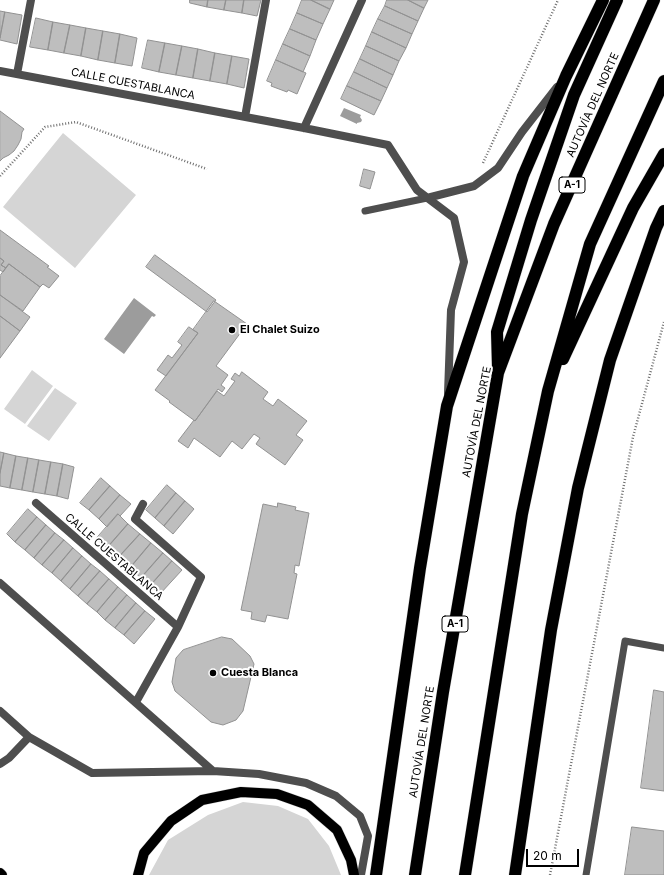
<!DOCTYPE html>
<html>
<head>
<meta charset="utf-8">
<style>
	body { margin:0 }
	#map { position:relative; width:664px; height:875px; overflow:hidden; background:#fff; font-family:Inter,sans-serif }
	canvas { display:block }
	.scale { position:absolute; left:526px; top:849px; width:53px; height:18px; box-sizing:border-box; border:2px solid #000; border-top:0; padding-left:5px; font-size:12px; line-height:14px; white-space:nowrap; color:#000; -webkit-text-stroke:3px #fff; paint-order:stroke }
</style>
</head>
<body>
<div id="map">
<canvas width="664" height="875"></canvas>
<div class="scale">20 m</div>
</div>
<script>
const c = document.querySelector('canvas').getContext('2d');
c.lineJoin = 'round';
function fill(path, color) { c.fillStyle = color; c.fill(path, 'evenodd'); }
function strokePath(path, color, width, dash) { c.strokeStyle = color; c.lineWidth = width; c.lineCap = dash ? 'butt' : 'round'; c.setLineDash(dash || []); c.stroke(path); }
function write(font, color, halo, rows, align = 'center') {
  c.font = font + ' Inter,sans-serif'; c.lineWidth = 4; c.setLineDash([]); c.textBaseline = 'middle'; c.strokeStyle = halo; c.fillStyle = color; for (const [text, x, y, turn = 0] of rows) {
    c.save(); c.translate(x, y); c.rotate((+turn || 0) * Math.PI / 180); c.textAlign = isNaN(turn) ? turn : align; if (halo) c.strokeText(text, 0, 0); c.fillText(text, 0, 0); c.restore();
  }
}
fill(new Path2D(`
	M63,133L136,195L75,268L3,207Z
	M32,370L53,386L25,424L4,409Z
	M55,388L77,403L49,441L27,426Z
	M243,802L278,806L308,819L329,846L341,875H149L168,840L208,815Z`), '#d5d5d5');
fill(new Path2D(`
	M344,108L361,115L360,117L362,120L361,122L357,123V124L340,116Z
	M134,298L156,315L154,317L152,316L124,354L104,339Z`), '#9c9c9c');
const building = new Path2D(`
	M190,0H208L207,7L190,3Z
	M208,0H226L224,10L207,7Z
	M226,0H244L242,13L224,10Z
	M244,0H261L257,16L242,13Z
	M302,0H311L330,9L323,24L297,13Z
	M311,0H334L330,9Z
	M387,0H408L424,8L418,21L385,6Z
	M408,0H428L424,8Z
	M385,6L418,21L412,34L378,19Z
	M0,11L5,12L0,38Z
	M5,12L22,15L17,44L0,40Z
	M297,13L323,24L316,40L290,29Z
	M36,18L53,22L48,50L30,47Z
	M378,19L412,34L406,48L372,32Z
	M53,22L70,25L64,53L48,50Z
	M70,25L86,28L81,56L64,53Z
	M86,28L103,31L98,60L81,56Z
	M290,29L316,40L310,56L283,44Z
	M103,31L120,34L115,63L98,60Z
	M372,32L406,48L399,61L366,46Z
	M120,34L137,38L132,66L115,63Z
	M148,40L165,43L159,72L142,68Z
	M165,43L182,46L176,75L159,72Z
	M283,44L310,56L303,72L276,60Z
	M182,46L198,49L193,78L176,75Z
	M366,46L399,61L393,75L360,59Z
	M198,49L215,53L210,81L193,78Z
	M215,53L232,56L227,84L210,81Z
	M232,56L249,59L244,88L227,84Z
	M360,59L393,75L387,88L354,72Z
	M276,60L306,73L297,94L288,90L287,92L271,86L272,83L267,81Z
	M354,72L387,88L381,101L347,86Z
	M347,86L381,101L374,115L341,99Z
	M0,111L24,129L22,132L21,139L18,145L14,151L9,155L3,158L0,161Z
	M364,169L375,172L370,189L360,186Z
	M0,230L49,266L47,267L59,276L49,288L43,284L40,287L9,264L6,268L1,265L4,261L0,258Z
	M155,255L216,300L207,312L146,267Z
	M0,258L4,261L1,265L6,268L3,272L0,270Z
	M9,264L40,287L23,311L0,295V276Z
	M0,295L30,317L20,331L0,316Z
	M214,301L247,324L216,366L228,375L221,385L225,388L222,392L218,389L195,421L169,402L170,401L155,390L198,333L193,330Z
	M0,316L20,331L0,358Z
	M189,327L198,333L166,376L157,370L168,355L172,358L182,345L178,342Z
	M242,372L268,392L263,399L273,406L278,399L307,421L296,435L303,440L285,465L256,444L260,438L254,434L242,449L232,441L220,457L194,438L188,448L178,441L194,420L195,421L217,391L224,396L235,381L231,379L235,373L239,376Z
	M0,452L4,453L0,473Z
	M4,453L16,456L10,488L0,486V473Z
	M16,456L28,458L22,490L10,488Z
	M28,458L39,460L33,492L22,490Z
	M39,460L51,462L45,494L33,492Z
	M51,462L63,464L57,496L45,494Z
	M63,464L74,467L68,499L57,496Z
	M101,478L110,486L89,510L80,503Z
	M167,485L176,493L155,518L146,510Z
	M110,486L120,495L99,519L89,510Z
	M176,493L185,501L164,526L155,518Z
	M120,495L131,504L120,516L118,514L107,527L99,519Z
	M185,501L194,509L173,534L164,526Z
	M278,503L296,507L295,510L309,513L299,566L295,565L294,573L297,574L288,619L267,615L265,622L251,619L252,612L241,610L263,504L277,507Z
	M28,509L37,517L15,542L7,534Z
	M118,514L128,524L107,548L96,539Z
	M37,517L46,525L25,550L15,542Z
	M128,524L140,534L118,558L107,548Z
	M46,525L55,533L34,558L25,550Z
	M55,533L64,540L42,565L34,558Z
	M140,534L151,543L130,568L118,558Z
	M64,540L73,548L52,573L42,565Z
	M151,543L163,553L141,578L130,568Z
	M73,548L82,556L61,581L52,573Z
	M163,553L172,561L150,586L141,578Z
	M82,556L91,564L70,589L61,581Z
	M172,561L182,570L160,594L150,586Z
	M91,564L100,571L78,596L70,589Z
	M100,571L109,579L87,604L78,596Z
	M109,579L118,587L97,612L87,604Z
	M118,587L127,595L105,620L97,612Z
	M127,595L136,603L115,628L105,620Z
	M136,603L145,611L124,635L115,628Z
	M145,611L155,619L134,644L124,635Z
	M222,637L232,639L250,656L254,664L243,711L236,720L223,725L211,722L175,691L172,682L176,658L183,650Z
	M654,690L664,692V791L641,788Z
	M632,827L664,831V875H625Z`);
fill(building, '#bebebe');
strokePath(building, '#929292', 1);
const primary = new Path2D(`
	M0,873L2,875
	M138,875L144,853L171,821L202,800L241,792L277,794L308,805L337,830L351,860L354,875`);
const motorway = new Path2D(`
	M563,359L633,208L664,154
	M498,368L497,332L531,220L574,95L617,0
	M376,875L420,568L447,406L523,176L566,76L603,0
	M415,875L443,692L498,373L554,224L654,0
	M465,875L522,514L548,391L590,244L664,81
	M515,875L551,630L578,488L610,360L656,228L664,211`);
strokePath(primary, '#dbdbdb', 11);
strokePath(motorway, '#dbdbdb', 13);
strokePath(new Path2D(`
	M483,163L558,0
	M0,176L45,127L76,122L207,169
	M550,875L633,437L664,322`), '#707070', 2.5, [1, 2]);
strokePath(new Path2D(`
	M365,211L427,198
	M586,875L625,641L664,648`), '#4e4e4e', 7);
strokePath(new Path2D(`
	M0,71L304,128L388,145L417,190L454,218L464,262L451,310L448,393
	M17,74L31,0
	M245,117L266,0
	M304,128L362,0
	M427,198L474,186L498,168L522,132L557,87
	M36,503L178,627L136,702
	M143,504L135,519L201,577L178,627
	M0,583L213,771
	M0,711L29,737L92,773L213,771L259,774L306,783L336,796L360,816L368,836L361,875
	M0,764L9,758L29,737`), '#4e4e4e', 8);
strokePath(primary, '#000', 10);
strokePath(motorway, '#000', 12);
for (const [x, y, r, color] of [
	[232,330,4,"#000"],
	[213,673,4,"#000"]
]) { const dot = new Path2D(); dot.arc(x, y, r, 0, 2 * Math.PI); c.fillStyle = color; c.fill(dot); strokePath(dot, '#fff', 1.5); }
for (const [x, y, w] of [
	[572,185,26],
	[455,624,26]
]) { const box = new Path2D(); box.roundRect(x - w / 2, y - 8, w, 16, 3); c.fillStyle = '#fff'; c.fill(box); strokePath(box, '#000', 1); }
write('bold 10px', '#000', null, [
	["A-1",572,185],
	["A-1",455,624]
]);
write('11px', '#000', '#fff', [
	["CALLE CUESTABLANCA",133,84,11],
	["AUTOVÍA DEL NORTE",593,105,-66],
	["AUTOVÍA DEL NORTE",477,422,-79],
	["CALLE CUESTABLANCA",114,557,41],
	["AUTOVÍA DEL NORTE",422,742,-81]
]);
write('bold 11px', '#000', '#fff', [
	["El Chalet Suizo",240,330],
	["Cuesta Blanca",221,673]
], 'left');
</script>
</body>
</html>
